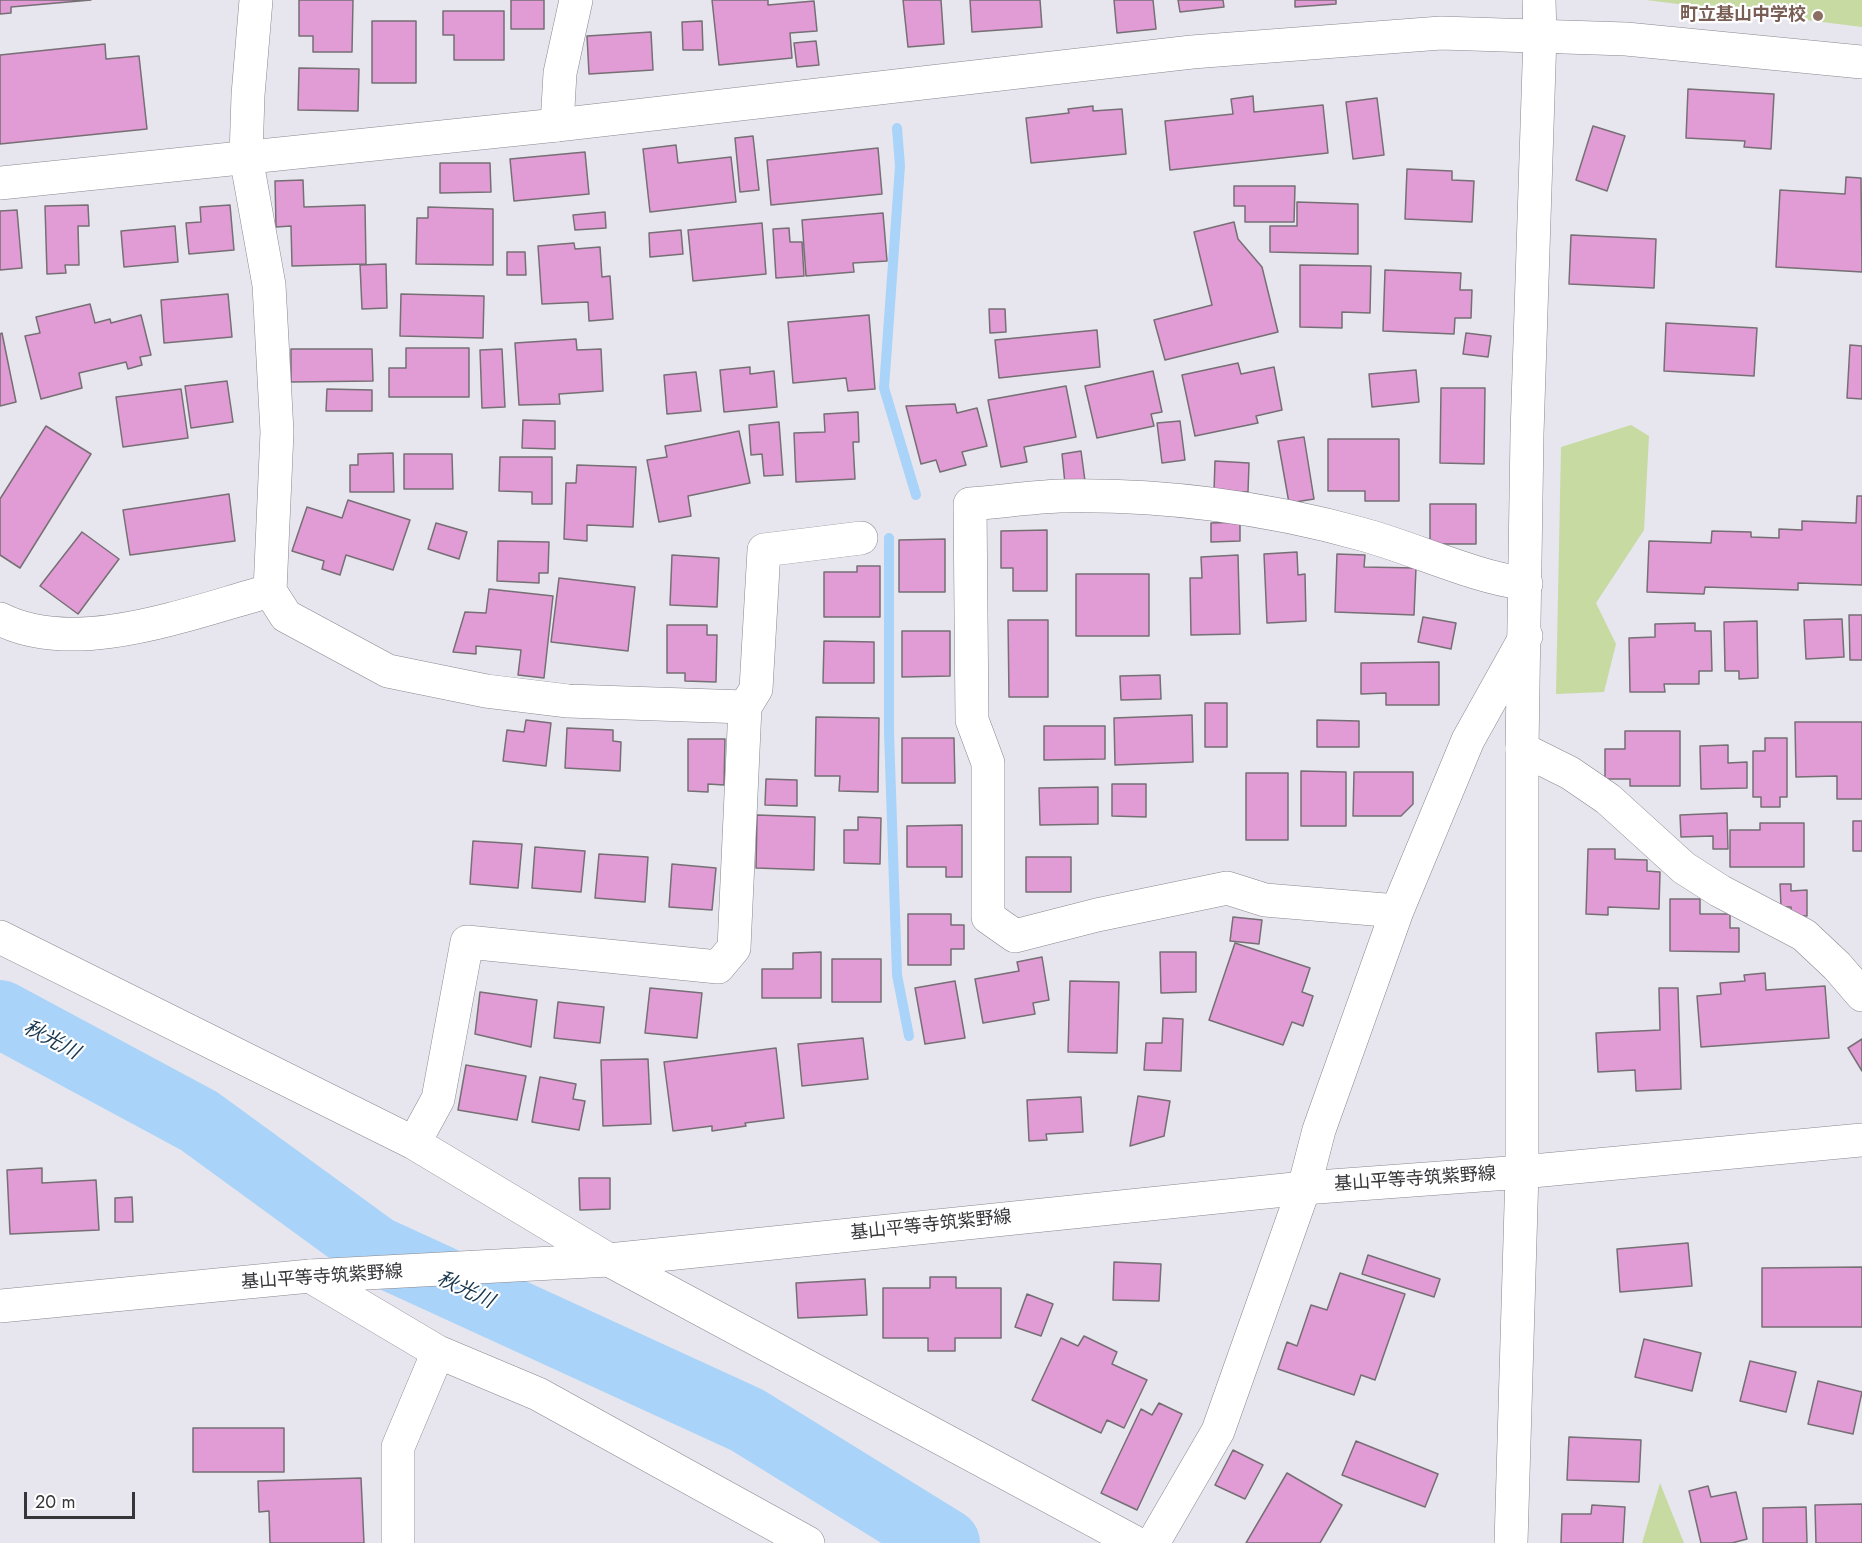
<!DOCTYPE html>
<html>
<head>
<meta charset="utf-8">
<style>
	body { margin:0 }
	#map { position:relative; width:1862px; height:1543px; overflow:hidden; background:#e7e6ef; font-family:Jost,sans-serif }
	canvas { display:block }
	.scale { position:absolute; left:24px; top:1492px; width:111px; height:27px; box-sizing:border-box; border:3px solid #363639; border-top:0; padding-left:8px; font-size:18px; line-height:21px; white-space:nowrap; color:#363639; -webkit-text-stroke:4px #fff; paint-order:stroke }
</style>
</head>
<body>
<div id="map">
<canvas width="1862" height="1543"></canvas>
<div class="scale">20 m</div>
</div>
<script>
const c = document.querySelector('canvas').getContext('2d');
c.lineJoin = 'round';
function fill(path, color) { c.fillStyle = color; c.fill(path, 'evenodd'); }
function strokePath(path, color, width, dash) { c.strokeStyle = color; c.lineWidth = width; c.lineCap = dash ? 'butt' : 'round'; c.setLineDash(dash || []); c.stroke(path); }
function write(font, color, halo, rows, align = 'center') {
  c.font = font + ' Jost,"Noto Sans JP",sans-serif'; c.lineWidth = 4.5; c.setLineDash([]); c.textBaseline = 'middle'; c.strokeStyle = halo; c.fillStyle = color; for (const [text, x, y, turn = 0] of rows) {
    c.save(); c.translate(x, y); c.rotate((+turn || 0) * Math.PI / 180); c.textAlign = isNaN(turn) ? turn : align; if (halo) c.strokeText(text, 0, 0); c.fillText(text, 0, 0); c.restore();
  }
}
fill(new Path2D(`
	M1646,0H1862V27Z
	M1631,425L1649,436L1644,530L1596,603L1616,644L1604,692L1556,694L1561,447Z
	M1660,1483L1684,1543H1642Z`), '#c7daa1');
strokePath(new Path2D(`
	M897,128L900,166L884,388L916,495
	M889,538V731L897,975L909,1036`), '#a9d3f8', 10);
strokePath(new Path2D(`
	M0,1014L199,1121L376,1250L747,1420L946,1543`), '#a9d3f8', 68);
const building = new Path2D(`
	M0,0H91L11,7V13L0,14Z
	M299,0H353L352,52H313V36H299Z
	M511,0H544V29H511Z
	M712,0H768V5L814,1L817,31L790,33L792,58L719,65Z
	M903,0H941L944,44L908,47Z
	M970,0H1040L1042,27L972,32Z
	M1114,0H1153L1156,29L1117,33Z
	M1178,0H1223L1224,7L1180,12Z
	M1295,0H1336V4L1295,7Z
	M443,11H504V60H454V35H443Z
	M372,21H416V83H372Z
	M702,21L703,50H683L682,22Z
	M651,32L653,70L589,74L587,36Z
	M816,41L819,65L797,67L794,43Z
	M105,44L106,59L139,56L147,129L0,144V55Z
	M299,68L359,69L358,111L298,110Z
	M1688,89L1774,94L1771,149L1744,147L1745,141L1686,138Z
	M1253,96L1254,112L1323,105L1328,153L1170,170L1165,121L1233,114L1231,99Z
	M1377,98L1384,155L1353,159L1346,102Z
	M1093,106V111L1122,109L1126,154L1031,163L1026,118L1069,113L1068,109Z
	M1593,126L1625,136L1607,191L1576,180Z
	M753,136L759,190L740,192L735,138Z
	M676,145L678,163L731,157L736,202L650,212L643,149Z
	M878,148L882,194L771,205L767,160Z
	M585,152L589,194L514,201L510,159Z
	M440,163H490L491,192L440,193Z
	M1407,169L1452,171V180L1474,181L1472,222L1405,219Z
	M1846,177L1861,178L1862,272L1776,267L1780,190L1845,194Z
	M303,180L304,207L365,205L366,264L292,266L291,226L276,227L275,181Z
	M1234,186H1295L1294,222H1245V206H1234Z
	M1297,202L1358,204V254L1270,252V226H1297Z
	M88,205L89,226H78L79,265H65L66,273L47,274L45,206Z
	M230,205L234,250L189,254L186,223L201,222L200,207Z
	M428,207L493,209V265L416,264L417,218H428Z
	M17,210L22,268L0,270V211Z
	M605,212L606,228L575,230L573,215Z
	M883,213L887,261L853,263L854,272L806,276L802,220Z
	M1234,222L1238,239L1262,267L1278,332L1165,360L1154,320L1212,305L1194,232Z
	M762,223L766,274L693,281L688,230Z
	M175,226L178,262L124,267L121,231Z
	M789,228L790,242H802L804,276L776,278L773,229Z
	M681,230L683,254L650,257L649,233Z
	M1571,235L1656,239L1654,288L1569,284Z
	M574,243L575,249L600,247L602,277L610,276L613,319L589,321L588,302L542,304L538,246Z
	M507,252H525L526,275H507Z
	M386,264L387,308L362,309L360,265Z
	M1300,265L1371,266L1370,313L1342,312V328L1300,327Z
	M1385,270L1461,273L1460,290H1472L1471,318H1455L1454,334L1383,331Z
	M228,294L232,337L164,343L161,300Z
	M401,294L484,296L483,338L400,336Z
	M90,304L95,323L110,319L111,323L141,315L151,355L140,357L142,365L128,369L126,362L79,373L82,388L41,399L25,336L40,333L36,317Z
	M989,309H1005L1006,332L990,333Z
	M869,315L875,389L848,391L846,378L793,383L788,322Z
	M1666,323L1757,328L1754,376L1664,371Z
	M1097,330L1100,367L999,378L995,340Z
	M2,333L16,402L0,406V334Z
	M1466,333L1491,336L1488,357L1463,354Z
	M576,339L577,350L601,349L603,391L559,394L560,404L519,405L515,343Z
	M1850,345L1862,346V399L1847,398Z
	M406,348H469V397H389V368H406Z
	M291,349H372L373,381L291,382Z
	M502,349L505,407L482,408L480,350Z
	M1238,363L1241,374L1274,367L1282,410L1256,416L1258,423L1195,436L1182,375Z
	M750,367V374L774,371L777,407L724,412L720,370Z
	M1416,370L1419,402L1372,407L1369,374Z
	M1153,371L1162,412L1151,414L1154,426L1097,438L1085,386Z
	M696,372L701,411L667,414L664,375Z
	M227,381L233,422L191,428L185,386Z
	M1066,386L1076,437L1024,447L1027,462L1001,467L988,400Z
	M1441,388H1485L1484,464L1440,463Z
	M181,389L188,438L123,447L116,397Z
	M327,389L372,390V411H326Z
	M955,404L957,413L977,408L987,446L962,452L966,465L940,472L936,460L921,464L906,406Z
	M858,412L859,442H853L855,479L796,482L794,433L825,432L824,414Z
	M523,420L555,421V449L522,448Z
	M1180,421L1185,460L1162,463L1157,423Z
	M779,422L783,475L764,476L762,454L751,455L749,425Z
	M46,426L91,454L20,568L0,555V499Z
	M739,431L750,483L688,496L691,516L659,522L647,460L667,457L665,446Z
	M1304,437L1314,499L1289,503L1278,441Z
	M1328,439H1399V501H1365V491H1328Z
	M1081,451L1085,481L1065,484L1062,454Z
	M393,453L394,492H350V465H358V454Z
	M404,454H452L453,489H404Z
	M500,457H552V504H532V492L499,491Z
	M1215,461L1249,463L1248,492L1214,491Z
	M577,465L636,467L633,527L587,525V541L564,539L566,483H576Z
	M229,494L235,541L130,555L123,510Z
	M1857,496H1862V585L1798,583V590L1705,587L1704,594L1647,592L1649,541L1711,543L1712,531L1751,532V537L1779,538V529L1802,530V521L1856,523Z
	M348,500L410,520L393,570L346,555L340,575L322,569L324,561L292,551L307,507L342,518Z
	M1430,504H1476V544H1430Z
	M1240,522V541L1211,542V523Z
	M436,523L467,532L459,559L428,549Z
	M1047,530V591H1013V568H1001V531Z
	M82,532L119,559L78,614L40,586Z
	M945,539V592H899V540Z
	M498,541L549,542L548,573H539V583L497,581Z
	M1297,552L1298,575L1305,574L1306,621L1267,623L1264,554Z
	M1337,554L1365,555L1364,567L1416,568L1414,615L1335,612Z
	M672,555L719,558L717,607L670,605Z
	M1238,555L1240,634L1191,635L1190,578H1202L1201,557Z
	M857,566H880V617H824V572H857Z
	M1076,574H1149V636H1076Z
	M559,578L635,587L628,651L551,642Z
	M489,589L553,596L544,678L518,675L521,650L476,646V654L453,652L465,612L486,613Z
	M1849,615H1862V660H1850Z
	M1423,617L1456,623L1451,649L1418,642Z
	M1842,619L1844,657L1806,659L1804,620Z
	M1008,620H1048V697H1009Z
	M1757,621L1758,678L1739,679V671H1725L1724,622Z
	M1695,623V631H1711L1712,671H1699V684H1664L1665,692H1630L1629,638L1655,637V624Z
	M667,625H707V635H717L716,682L685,681V673H667Z
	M902,631H950V676L902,677Z
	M824,641L874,642V683H823Z
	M1439,662V705H1386V693L1361,694V663Z
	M1160,675L1161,699L1121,700L1120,676Z
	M1205,703H1227V747H1205Z
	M1192,715L1193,762L1115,765L1114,718Z
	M816,717L879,718L878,792L839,791L840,776H815Z
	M526,720L551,723L546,766L503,761L507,730L524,732Z
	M1317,720L1359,721V747H1317Z
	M1795,722H1862V799H1837V776L1796,777Z
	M1044,726H1105V759L1044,760Z
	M567,728L613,730V741L621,742L620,771L565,768Z
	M1625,731H1680V786H1630V779H1605V749H1625Z
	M902,738H954L955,783H902Z
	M1765,738H1787V797H1780V807H1761V797H1753V751H1765Z
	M688,739H725L724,785L708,784V792L688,791Z
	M1728,745V763L1747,762V788L1701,789L1700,746Z
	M1301,771L1346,772V826H1301Z
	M1354,772H1413V804L1401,816H1353Z
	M1246,773H1288V840H1246Z
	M766,779L797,780V806L765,805Z
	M1112,784H1146V817L1112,816Z
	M1098,787V824L1040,825L1039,788Z
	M1727,813L1728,849H1713V836L1681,837L1680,815Z
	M757,815L815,817L814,870L756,868Z
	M858,817L881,818L880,864L844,863V830H858Z
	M1853,821H1862V851H1853Z
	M1760,823H1804V867H1730V830H1760Z
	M962,825V877H946V867H907V826Z
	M473,841L522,844L518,888L470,884Z
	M535,847L585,851L581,892L532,888Z
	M1588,849H1615V859L1647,860V871L1660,872L1659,909L1608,907V915L1586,914Z
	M599,854L648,857L645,902L595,898Z
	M1026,857H1071V892H1026Z
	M672,864L716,868L712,910L669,907Z
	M1780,884H1791V891L1807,890V916H1792L1791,907H1781Z
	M1670,899H1700V914H1730V928H1739V952L1670,951Z
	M908,914H951V925H964V949H951V965H908Z
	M1233,917L1262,920L1259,944L1230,941Z
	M1235,943L1310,968L1302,992L1313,996L1303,1026L1292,1022L1283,1045L1209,1020Z
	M821,952V998H762V969H793V953Z
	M1160,952H1196V992L1161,993Z
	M1042,957L1049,1000L1033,1003L1035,1014L983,1023L975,979L1019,971L1017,962Z
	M832,959H881V1002H832Z
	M1765,973L1766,990L1825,986L1829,1038L1701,1047L1697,996L1721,994L1720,983L1745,981L1744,975Z
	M955,981L965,1038L925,1044L915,988Z
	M1070,981L1119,982L1117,1053L1068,1052Z
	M650,988L702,993L697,1038L645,1033Z
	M1659,988H1678L1681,1089L1636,1091L1635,1070L1598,1072L1596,1033L1660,1030Z
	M480,992L537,1000L531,1047L475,1034Z
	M558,1002L604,1007L600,1043L554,1038Z
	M1163,1018L1183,1019L1181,1071L1144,1070L1146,1043H1162Z
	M863,1038L868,1079L802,1086L798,1044Z
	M1862,1039V1071L1848,1048Z
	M776,1048L784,1118L745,1123L746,1126L712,1131V1126L673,1131L664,1062Z
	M648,1059L651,1124L603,1126L601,1060Z
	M466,1065L526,1076L517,1120L458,1110Z
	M540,1077L576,1084L573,1099L585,1101L579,1130L532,1122Z
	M1138,1096L1170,1101L1164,1136L1130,1146Z
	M1081,1097L1083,1132L1046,1134L1047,1140L1029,1141L1027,1100Z
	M42,1168V1183L96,1180L99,1230L10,1234L7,1170Z
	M579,1178H610V1209L580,1210Z
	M132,1197L133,1222H115V1198Z
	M1688,1243L1692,1286L1620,1292L1617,1249Z
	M1368,1255L1440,1279L1434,1297L1362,1274Z
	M1114,1262L1161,1264L1159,1301L1113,1300Z
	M1862,1267V1327H1762V1268Z
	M1340,1273L1405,1294L1375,1380L1361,1375L1354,1395L1278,1369L1287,1342L1297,1346L1311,1305L1327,1310Z
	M930,1277H956V1288H1001V1338H955V1351H928V1338H883V1288H930Z
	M865,1279L867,1315L798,1318L796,1283Z
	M1027,1294L1053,1304L1041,1336L1015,1327Z
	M1084,1336L1117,1352L1112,1364L1147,1380L1124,1428L1107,1420L1101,1433L1032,1400L1061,1338L1078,1346Z
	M1644,1339L1701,1353L1692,1391L1635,1377Z
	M1750,1361L1796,1372L1786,1412L1740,1401Z
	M1818,1381L1862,1392L1853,1434L1808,1424Z
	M1159,1403L1182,1414L1137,1510L1101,1493L1141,1409L1152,1415Z
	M193,1428H284V1472H193Z
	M1569,1437L1641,1440L1639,1482L1567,1480Z
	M1356,1441L1438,1474L1425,1507L1342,1475Z
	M1233,1450L1263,1465L1245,1499L1215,1485Z
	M1287,1473L1342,1505L1320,1543H1246Z
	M361,1478L364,1543H270L269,1511L259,1512L258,1481Z
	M1708,1486L1711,1497L1736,1492L1747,1539L1732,1543H1701L1689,1491Z
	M1862,1504V1543H1816L1815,1505Z
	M1592,1505L1625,1507L1623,1543H1561L1562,1514H1591Z
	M1806,1507L1807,1543H1763V1508Z`);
fill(building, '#e19bd5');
strokePath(building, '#766f74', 1.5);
const street = new Path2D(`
	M256,0L248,95L246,157L269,285L277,432L270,591L286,616L388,671L486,691L568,701L745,707L756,689L764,550L861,538
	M1539,0L1540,35
	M557,125L560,73L576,0
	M0,619C77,658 191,612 270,591
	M1522,749L1570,773L1608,799L1684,868L1720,891L1804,935L1837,966L1862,995
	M1397,911L1265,900L1227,888L1097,915L1015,936L988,917V763L972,720L970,504C1000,502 1030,497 1060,496C1160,494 1265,507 1361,534C1417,549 1469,576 1526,584
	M0,937L414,1143L609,1260L1136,1543
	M414,1143L438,1099L467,942L718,967L734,948L745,707
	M310,1276L438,1352L538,1394L808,1543
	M398,1543V1447L438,1352
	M1153,1543L1218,1431L1304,1188L1319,1130L1397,911L1468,740L1526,636`);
const secondary = new Path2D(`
	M0,183L557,125L1192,52L1441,33L1626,39L1862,62
	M0,1306L310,1276L609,1260L1304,1188L1522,1172L1862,1140
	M1511,1543L1522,1172V749L1527,434L1540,35`);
strokePath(street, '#88878f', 34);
strokePath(secondary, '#88878f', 34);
strokePath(street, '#fff', 33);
strokePath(secondary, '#fff', 33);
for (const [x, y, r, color] of [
	[1818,16,6,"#8d6e63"]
]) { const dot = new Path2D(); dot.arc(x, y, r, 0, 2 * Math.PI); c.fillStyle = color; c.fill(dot); strokePath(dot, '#fff', 2); }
write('bold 18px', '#785e54', '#fff', [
	["町立基山中学校",1806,16]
], 'right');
write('18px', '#363639', '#fff', [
	["基山平等寺筑紫野線",1415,1180,-4],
	["基山平等寺筑紫野線",931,1226,-6],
	["基山平等寺筑紫野線",322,1278,-4]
]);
write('italic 20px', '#18374f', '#fff', [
	["秋光川",51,1041,28],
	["秋光川",465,1291,25]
]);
</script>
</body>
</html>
